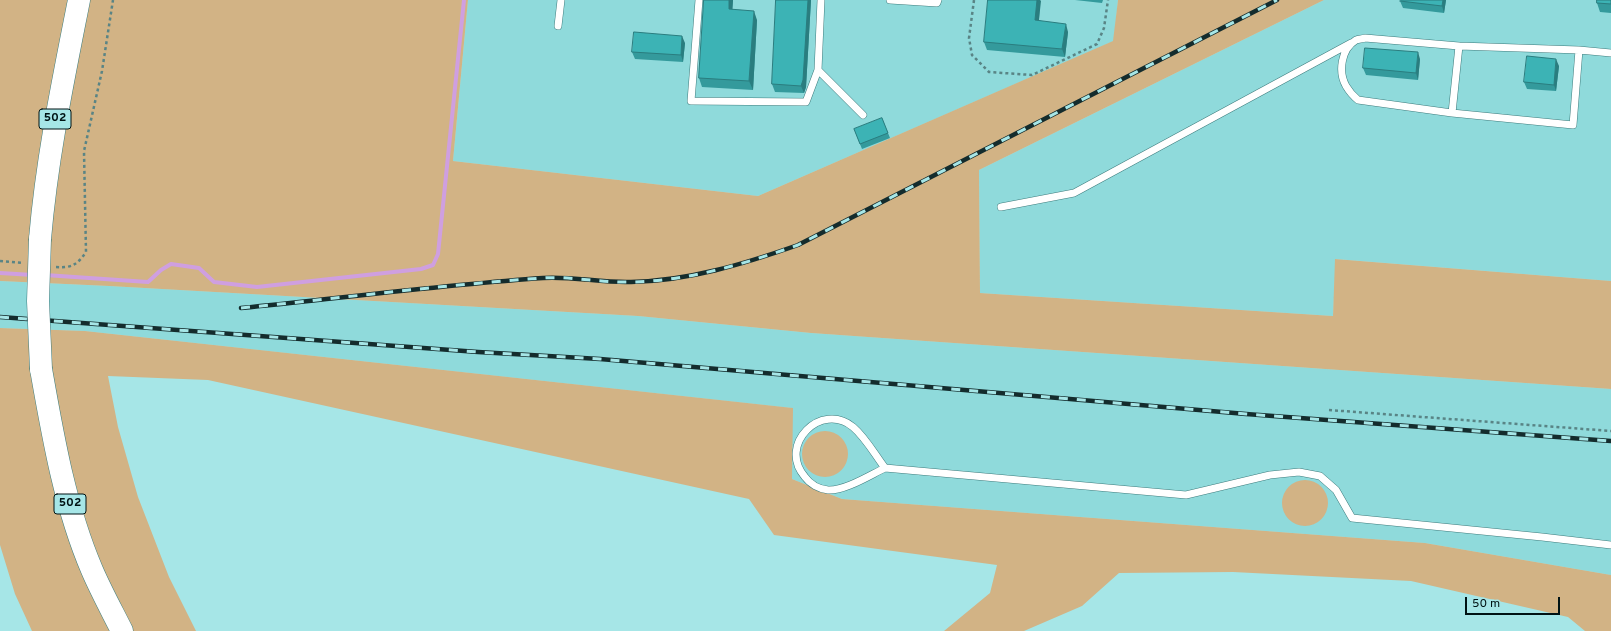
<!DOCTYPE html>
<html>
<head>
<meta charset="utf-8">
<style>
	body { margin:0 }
	#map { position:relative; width:1611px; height:631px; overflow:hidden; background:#a6e6e7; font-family:Overpass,sans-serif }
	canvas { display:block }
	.scale { position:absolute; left:1465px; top:597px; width:95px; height:18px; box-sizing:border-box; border:2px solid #001314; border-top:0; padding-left:5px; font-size:12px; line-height:14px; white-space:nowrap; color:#001314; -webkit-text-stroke:3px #a6e6e7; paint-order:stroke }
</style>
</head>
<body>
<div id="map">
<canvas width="1611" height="631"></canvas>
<div class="scale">50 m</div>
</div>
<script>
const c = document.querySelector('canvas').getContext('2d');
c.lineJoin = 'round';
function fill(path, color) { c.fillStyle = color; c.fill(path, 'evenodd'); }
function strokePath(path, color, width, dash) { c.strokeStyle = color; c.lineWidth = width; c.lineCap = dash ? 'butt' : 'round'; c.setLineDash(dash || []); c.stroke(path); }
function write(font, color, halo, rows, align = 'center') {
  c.font = font + ' Overpass,sans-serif'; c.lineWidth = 3; c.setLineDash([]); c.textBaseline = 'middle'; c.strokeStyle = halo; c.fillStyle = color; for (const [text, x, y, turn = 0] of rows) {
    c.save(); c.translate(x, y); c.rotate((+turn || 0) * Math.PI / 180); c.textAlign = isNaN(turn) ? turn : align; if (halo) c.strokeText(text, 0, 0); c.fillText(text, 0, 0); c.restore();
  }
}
fill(new Path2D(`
	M468,0H1118L1114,41L758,196L453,161Z
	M1324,0H1611V281L1336,259L1333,316L980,293L979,170Z
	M0,281L109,286L638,316L811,333L1611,389V575L1425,543L842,499L792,479V408L85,331L0,328Z`), '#8fdadb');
fill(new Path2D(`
	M0,0H468L453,161L758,196L1113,41L1118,0H1324L979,170L980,293L1333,316L1335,259L1611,281V389L811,333L638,316L109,286L0,281Z
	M0,328L85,331L793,408L792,479L842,499L1425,543L1611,575V631H1585L1568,617L1411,581L1233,572L1119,573L1082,606L1024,631H944L990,593L997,565L774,535L749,499L208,380L108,376L118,427L138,497L169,577L196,631H32L15,594L0,545Z
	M802 454a23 23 0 1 1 46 0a23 23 0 1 1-46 0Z
	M1282 503a23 23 0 1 1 46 0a23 23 0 1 1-46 0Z`), '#d2b385');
strokePath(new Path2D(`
	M0,273L33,275
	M45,275L148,282L161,270L171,264L199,268L214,282L257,287L421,269L433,265L438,254L464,0`), '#cf9fe0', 4);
const lane = new Path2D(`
	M699,0L691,101L806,102L818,70L821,0
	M890,0L937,3L938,0
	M558,26L561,0
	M1579,50L1573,125L1452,113L1358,100C1353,96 1349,91 1346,86C1338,72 1341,49 1356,40C1359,39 1363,39 1365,38L1459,46L1579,50L1611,53
	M818,70L863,115
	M1452,113L1459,46
	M1001,207L1074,193L1351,43
	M885,468C875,455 866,438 853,427C821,401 777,445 805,477C810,484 819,489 828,490C845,491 870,475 885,468L1186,495L1270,475L1299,472L1320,476L1336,490L1352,518L1542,537L1611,545`);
const primary = new Path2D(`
	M40,239C47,157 63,81 79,0
	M41,369C53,437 65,507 92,570C101,591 112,611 122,631`);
strokePath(lane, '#3d7c7d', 8);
strokePath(primary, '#3d7c7d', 23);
strokePath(new Path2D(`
	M974,0L969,38L972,55L989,72L1032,75L1097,44L1104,28L1108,0
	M0,261L23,263
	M56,267C72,268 77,265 86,252L84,151L102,71L113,0
	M1329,410L1611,431`), '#598485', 2.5, [3, 3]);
strokePath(lane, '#fff', 7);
strokePath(primary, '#fff', 22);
const rail = new Path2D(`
	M241,308C342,298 442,285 543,278C572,276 601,283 631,282C688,281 744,264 798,245L1277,0
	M0,317L478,352L600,359L1246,414L1611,441`);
strokePath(rail, '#142c2d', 4.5);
strokePath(rail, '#a6e6e7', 3, [9]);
const primaryBridge = new Path2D(`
	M40,239L38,301L41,369`);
strokePath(primaryBridge, '#3d7c7d', 23, []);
strokePath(primaryBridge, '#fff', 22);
fill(new Path2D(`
	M704,0H733L732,9L757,20L753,90L702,87L699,78Z
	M776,0H811L806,87L804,93L775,92L772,84Z
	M988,0H1040L1039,20L1068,32L1065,57L987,50L984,42Z
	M1075,0H1103L1102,3Z
	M1446,0L1444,13L1403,8L1400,1Z
	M1611,0V13L1600,12L1597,3Z
	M685,43L683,62L635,59L632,52Z
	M1420,59L1418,80L1366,75L1363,68Z
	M1559,66L1556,91L1527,89L1524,82Z
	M882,118L890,138L862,149L854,129Z`), '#349a9c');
fill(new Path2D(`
	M729,0H733L732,18L729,9Z
	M808,0H811L806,87L804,93L801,86Z
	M1037,0H1040L1041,1L1038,28L1035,20Z
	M1443,0H1446L1444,13L1442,6Z
	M754,11L757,20L753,90L749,81Z
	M1066,24L1068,32L1065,57L1062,49Z
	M682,36L685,43L683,62L681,55Z
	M1418,52L1420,59L1418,80L1416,73Z
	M1556,59L1559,66L1556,91L1554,85Z`), '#2a7d7f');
const building = new Path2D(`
	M704,0H729V9L754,11L749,81L699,78Z
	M776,0H808L803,80L801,86L772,84Z
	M988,0H1037L1035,20L1066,24L1062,49L984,42Z
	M1401,0H1443L1442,6L1400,1Z
	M1597,0H1611V4L1597,3Z
	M634,32L682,36L681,55L632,52Z
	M1365,48L1418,52L1416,73L1363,68Z
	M1527,56L1556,59L1554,85L1524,82Z
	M882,118L888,133L860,144L854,129Z`);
fill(building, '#3cb3b5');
strokePath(building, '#2a7d7f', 1);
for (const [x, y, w] of [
	[55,119,32],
	[70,504,32]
]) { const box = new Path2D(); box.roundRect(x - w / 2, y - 10, w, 20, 3); c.fillStyle = '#a6e6e7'; c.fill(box); strokePath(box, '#001314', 1); }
write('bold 12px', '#001314', null, [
	["502",55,119],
	["502",70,504]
]);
</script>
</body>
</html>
